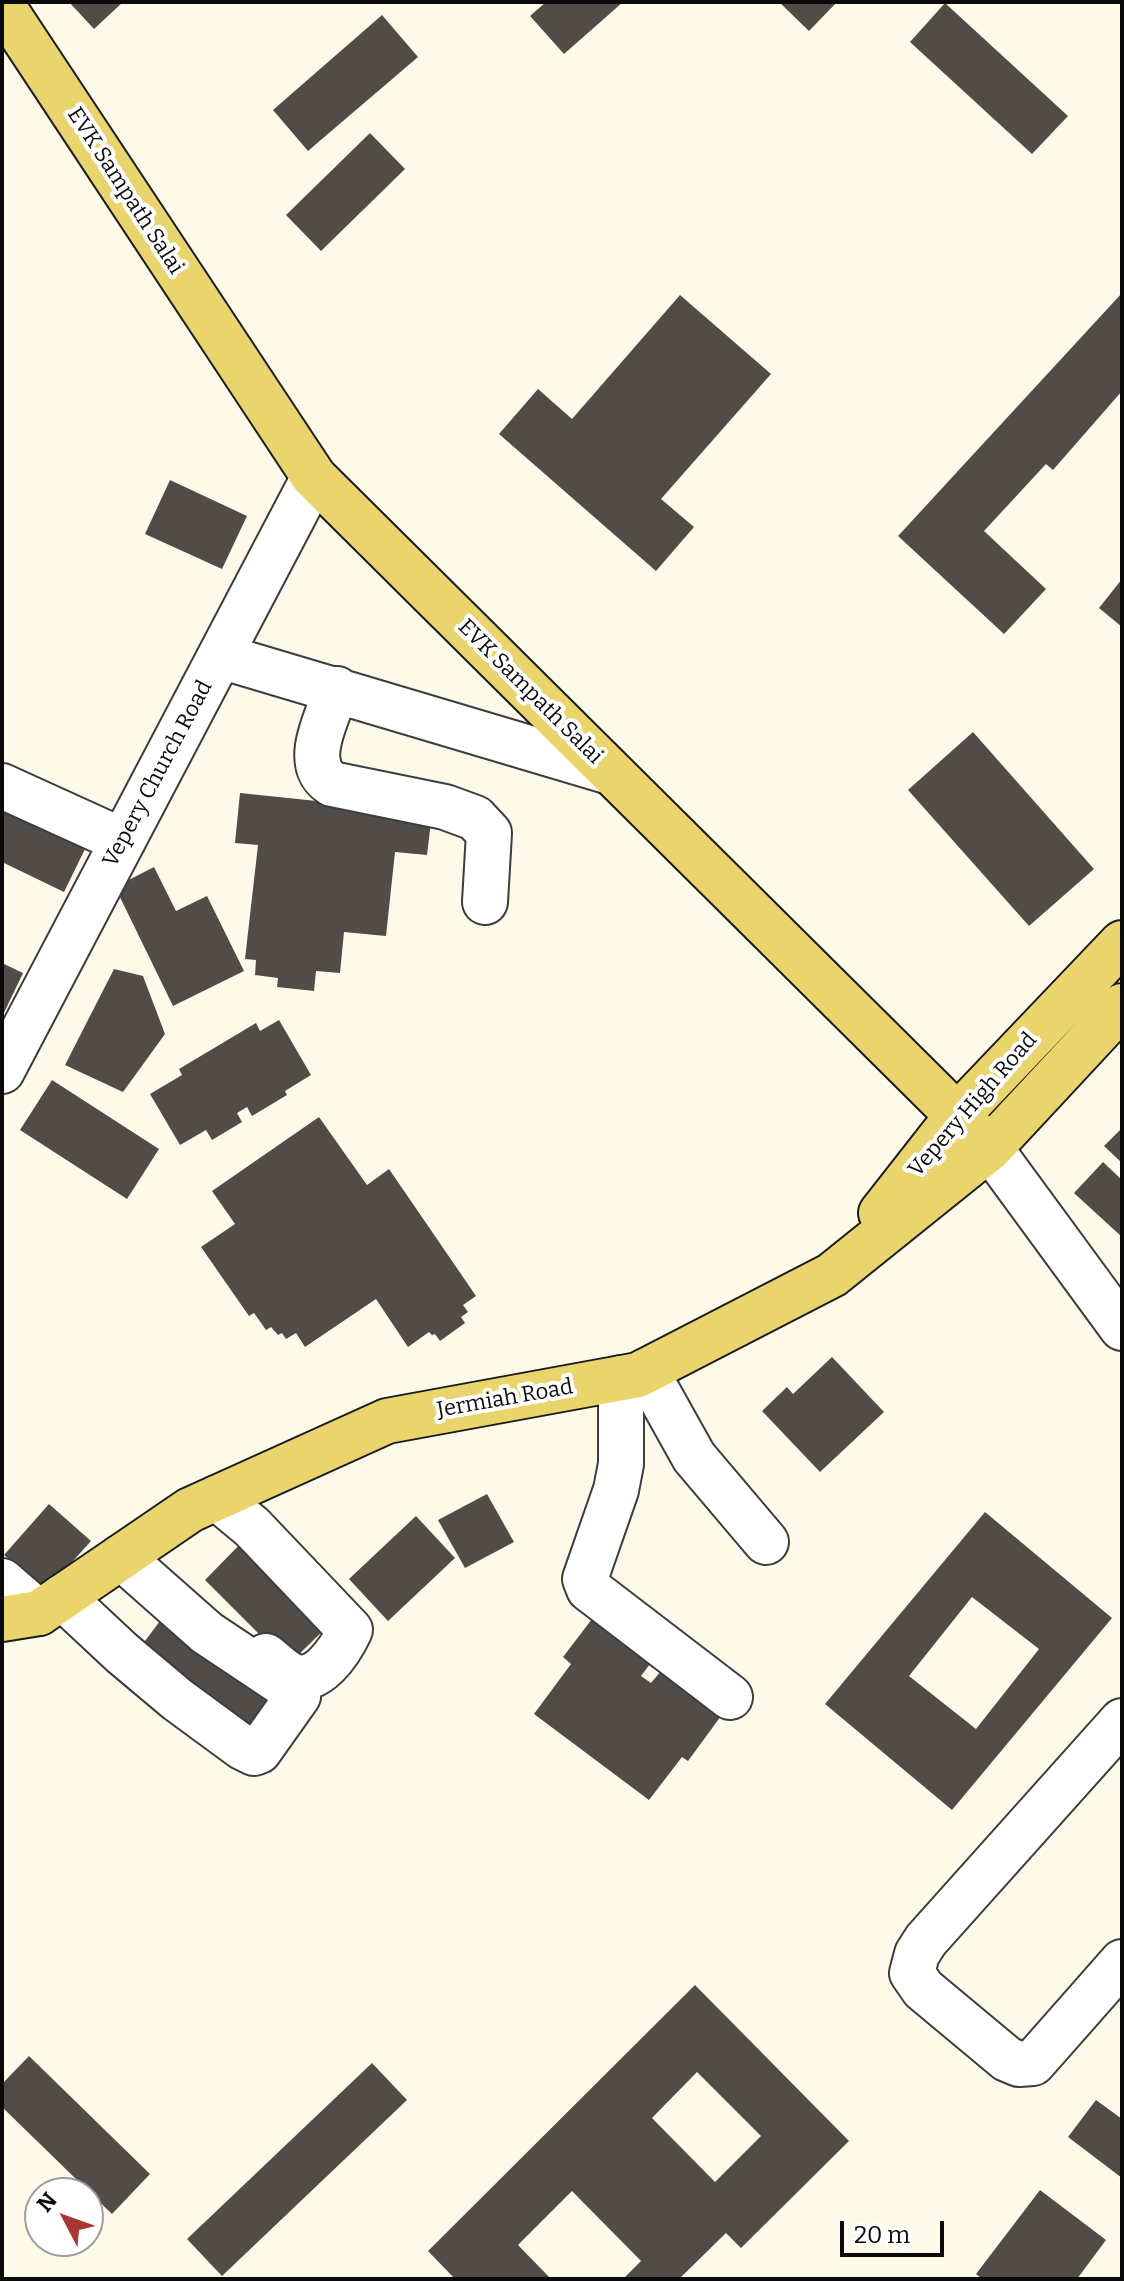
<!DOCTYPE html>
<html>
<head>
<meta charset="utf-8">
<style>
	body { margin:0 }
	#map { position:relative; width:1124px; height:2281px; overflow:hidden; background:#fdfae9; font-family:Bitter,serif }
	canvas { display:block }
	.frame { position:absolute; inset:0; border:4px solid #0a0a0a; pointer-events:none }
	.north { position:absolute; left:24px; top:2177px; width:80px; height:80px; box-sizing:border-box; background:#fff; border:2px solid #9d9d9d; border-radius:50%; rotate:311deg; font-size:22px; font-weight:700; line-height:32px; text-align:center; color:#0a0a0a }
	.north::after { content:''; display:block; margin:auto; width:28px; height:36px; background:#a93732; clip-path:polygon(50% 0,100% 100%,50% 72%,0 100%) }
	.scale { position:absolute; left:840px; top:2221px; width:104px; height:36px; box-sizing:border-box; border:4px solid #0a0a0a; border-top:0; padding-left:10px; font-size:24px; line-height:28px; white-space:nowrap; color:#0a0a0a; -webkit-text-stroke:6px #fff; paint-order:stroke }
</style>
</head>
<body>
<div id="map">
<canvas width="1124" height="2281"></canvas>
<div class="frame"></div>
<div class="north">N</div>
<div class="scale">20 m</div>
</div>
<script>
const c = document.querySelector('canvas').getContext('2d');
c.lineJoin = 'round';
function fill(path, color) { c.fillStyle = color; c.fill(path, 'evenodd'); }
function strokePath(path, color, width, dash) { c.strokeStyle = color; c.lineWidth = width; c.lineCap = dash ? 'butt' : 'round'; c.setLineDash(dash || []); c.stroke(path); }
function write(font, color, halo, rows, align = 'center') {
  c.font = font + ' Bitter,serif'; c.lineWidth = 8; c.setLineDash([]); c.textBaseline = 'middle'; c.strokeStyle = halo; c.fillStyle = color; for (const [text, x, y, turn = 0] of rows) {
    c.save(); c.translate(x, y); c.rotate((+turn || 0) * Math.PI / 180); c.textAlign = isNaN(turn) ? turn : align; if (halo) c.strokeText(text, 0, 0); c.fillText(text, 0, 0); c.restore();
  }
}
fill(new Path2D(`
	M69,2H123L94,29Z
	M546,2H623L564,54L530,16Z
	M779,2H837L809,31Z
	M945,3L1068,116L1032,154L910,42Z
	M382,15L418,57L308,151L273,110Z
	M370,133L405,169L321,251L286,215Z
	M1122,293V391L1053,470L1046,464L984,531L1046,589L1004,634L898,536Z
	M680,295L771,374L661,499L694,527L656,571L499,434L538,389L572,419Z
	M170,480L247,516L222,569L145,534Z
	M1122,579V627L1099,608Z
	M973,732L1094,869L1029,926L908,790Z
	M240,793L432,813L427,855L395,852L386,936L344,932L340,973L316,971L314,991L277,987L278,978L255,975L256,960L245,959L258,845L235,843Z
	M2,806L86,847L64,892L2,862Z
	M154,867L176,911L207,896L244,971L173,1006L115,887Z
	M2,963L23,973L2,1017Z
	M114,969L143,976L165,1034L123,1092L65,1065Z
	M279,1020L311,1075L285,1091L287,1095L252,1116L247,1107L237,1113L242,1122L212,1140L206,1130L180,1145L150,1094L182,1075L179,1069L256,1023L260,1031Z
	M52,1080L159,1149L127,1199L20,1130Z
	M319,1117L367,1185L389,1169L476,1296L463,1305L468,1312L461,1317L465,1323L440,1341L435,1334L432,1335L429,1332L408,1347L376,1299L305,1347L296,1333L286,1339L282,1333L278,1335L271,1327L266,1330L254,1313L249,1316L201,1247L235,1224L212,1191Z
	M1122,1128V1163L1104,1146Z
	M1103,1162L1122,1180V1237L1074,1193Z
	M832,1357L884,1412L820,1472L762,1411L787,1387L793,1394Z
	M487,1494L514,1542L465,1568L438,1520Z
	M49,1504L91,1541L46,1591L4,1555Z
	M985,1512L1112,1618L952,1810L825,1704ZM972,1597L1039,1649L976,1729L909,1676Z
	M416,1516L455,1558L388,1621L349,1579Z
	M250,1534L334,1620L289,1664L205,1580Z
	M166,1613L287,1703L253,1748L133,1657Z
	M592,1619L650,1664L641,1676L651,1683L661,1671L721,1716L688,1761L682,1757L649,1800L534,1714L571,1664L563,1657Z
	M695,1985L849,2141L741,2248L726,2233L679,2279H623L641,2261L572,2191L518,2245L551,2279H455L428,2251ZM697,2072L761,2136L715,2182L652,2118Z
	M29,2056L150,2174L112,2214L2,2107V2084Z
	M372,2063L407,2100L222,2276L187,2239Z
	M1096,2100L1122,2119V2178L1068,2137Z
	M1040,2190L1106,2240L1077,2279H982L976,2274Z`), '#514c47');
const minor = new Path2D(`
	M220,656L610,772
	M337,689C327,718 301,764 332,784L445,807L475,818L489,833L485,902
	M2,786L123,841
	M2,1071L314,477
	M990,1148L1122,1328
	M646,1371L694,1457L766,1542
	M621,1378V1464L616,1490L585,1579L589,1589L730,1697
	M217,1498L252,1527L350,1630C341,1649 317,1688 291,1675C282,1671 274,1662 266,1656
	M2,1581L39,1613
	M62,1597L122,1653L178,1700L242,1747L254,1753L259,1751L298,1696L297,1693L207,1633L121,1557
	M1122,1721L926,1940L917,1954L912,1973L923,1989L1007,2059L1019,2064L1033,2063L1122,1962`);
const major = new Path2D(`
	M2,5L314,477L990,1148
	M881,1213L957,1116L1122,943
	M2,1619L39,1613L190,1510L387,1421L638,1375L832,1275L990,1148L1122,1006`);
strokePath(minor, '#3d3d3d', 48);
strokePath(major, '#1b1b1b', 48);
strokePath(minor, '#fff', 44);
strokePath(major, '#e9d56c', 44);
write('22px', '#0a0a0a', '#fff', [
	["EVK Sampath Salai",125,191,57],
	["EVK Sampath Salai",530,692,45],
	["Vepery Church Road",158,774,-62],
	["Vepery High Road",973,1105,-49],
	["Jermiah Road",505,1399,-10]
]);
</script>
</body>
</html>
